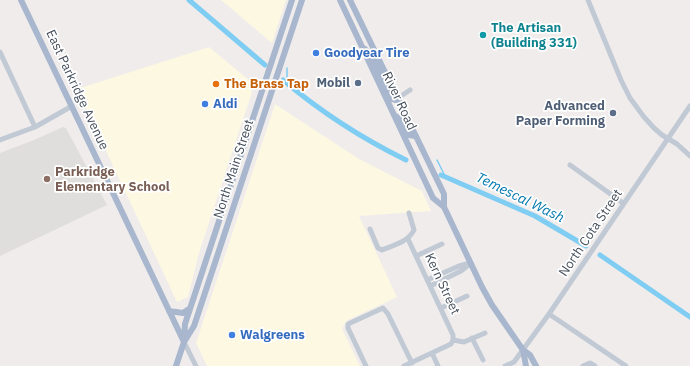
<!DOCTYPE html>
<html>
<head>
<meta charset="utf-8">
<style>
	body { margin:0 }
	canvas { display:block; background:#efeceb }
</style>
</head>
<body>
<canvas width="690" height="366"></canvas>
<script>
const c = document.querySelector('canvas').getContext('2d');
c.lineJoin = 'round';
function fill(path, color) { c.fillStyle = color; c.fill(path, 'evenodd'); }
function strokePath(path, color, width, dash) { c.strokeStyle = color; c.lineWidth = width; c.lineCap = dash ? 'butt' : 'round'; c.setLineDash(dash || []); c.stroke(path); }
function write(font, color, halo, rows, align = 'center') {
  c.font = font + ' "IBM Plex Sans",sans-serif'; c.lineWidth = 3.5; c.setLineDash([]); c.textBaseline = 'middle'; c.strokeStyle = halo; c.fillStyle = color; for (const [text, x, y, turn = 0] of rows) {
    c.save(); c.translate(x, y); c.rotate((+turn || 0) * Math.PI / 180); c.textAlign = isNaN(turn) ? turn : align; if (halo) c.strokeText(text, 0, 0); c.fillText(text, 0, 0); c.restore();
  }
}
fill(new Path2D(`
	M221,0H286L272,43Z
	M209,47L249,80L252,92L199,253L188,297L177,302L77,89Z
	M275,104L359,159L422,191L431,211L359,216L397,297L348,320L345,323L342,329L360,366H207L196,343Z`), '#fdf8e2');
fill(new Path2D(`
	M63,127L66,128L107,205L0,256V153L34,140Z`), '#e0dddd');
strokePath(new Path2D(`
	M287,84V68
	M437,160L445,176`), '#7fcdf2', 1.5);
strokePath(new Path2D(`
	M189,0L265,65
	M283,80C321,112 361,138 406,160
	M441,175L535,216L586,246
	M600,255L690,317`), '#7fcdf2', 5);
strokePath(new Path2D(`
	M588,0L621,80L630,98L644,117L654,128L662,135L677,144L690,156
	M0,52L35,127
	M398,98L410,90
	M0,140L35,127L72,106
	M570,165L623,203
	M370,229L378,248L382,250C394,245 408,242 414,230L409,213
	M408,239L453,335V340
	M416,256L442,244
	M427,280L459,266L470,263
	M430,286L461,271L471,263
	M441,308L467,296
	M549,314L626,366
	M472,338L483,360
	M453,340L464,342L485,333
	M184,342L196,366
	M432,353L438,366
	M366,366L348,328V324L383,308L388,314L412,363
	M404,366L451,344L453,340
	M505,366L514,362L549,314L690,106
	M583,366L590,363L595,366`), '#c1c9d5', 5);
strokePath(new Path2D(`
	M21,0L184,342
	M340,0L433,198L444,207
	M350,0L444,194V207L482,287L492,305L523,350L526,366
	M365,49L371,55L392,99L395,100L398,98
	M397,117L401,120L409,135L415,136
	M169,311L183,313L189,309
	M184,341L185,324L292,0
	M523,350L530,355L536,366
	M176,366L184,342L194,326L302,0`), '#a9b7ce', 6);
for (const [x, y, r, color] of [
	[483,35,4,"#0f9aa8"],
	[316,53,4,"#3f7fe0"],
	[358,83,4,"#5c6f8a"],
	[216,84,4,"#e8710a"],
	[205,104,4,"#3f7fe0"],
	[613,113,4,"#5c6f8a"],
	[47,179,4,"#8d6e63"],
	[232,335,4,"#3f7fe0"]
]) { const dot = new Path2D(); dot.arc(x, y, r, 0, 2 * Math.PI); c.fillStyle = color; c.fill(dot); strokePath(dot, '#fff', 1.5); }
write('bold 13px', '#0d838f', '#fff', [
	["The Artisan",491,28],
	["(Building 331)",491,43]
], 'left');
write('bold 13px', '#366cbe', '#fff', [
	["Goodyear Tire",324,53],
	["Aldi",213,104],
	["Walgreens",240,335]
], 'left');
write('bold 13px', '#4e5e75', '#fff', [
	["Mobil",350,83],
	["Advanced",605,106],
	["Paper Forming",605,121]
], 'right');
write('bold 13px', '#c56008', '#fff', [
	["The Brass Tap",224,84]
], 'left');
write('13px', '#434d5a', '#fff', [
	["East Parkridge Avenue",77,90,65],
	["River Road",399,101,65],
	["North Main Street",234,169,-72],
	["North Cota Street",591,233,-56],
	["Kern Street",442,284,65]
]);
write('bold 13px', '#785e54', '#fff', [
	["Parkridge",55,172],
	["Elementary School",55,187]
], 'left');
write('italic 14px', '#0278af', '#fff', [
	["Temescal Wash",520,198,26]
]);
</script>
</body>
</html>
